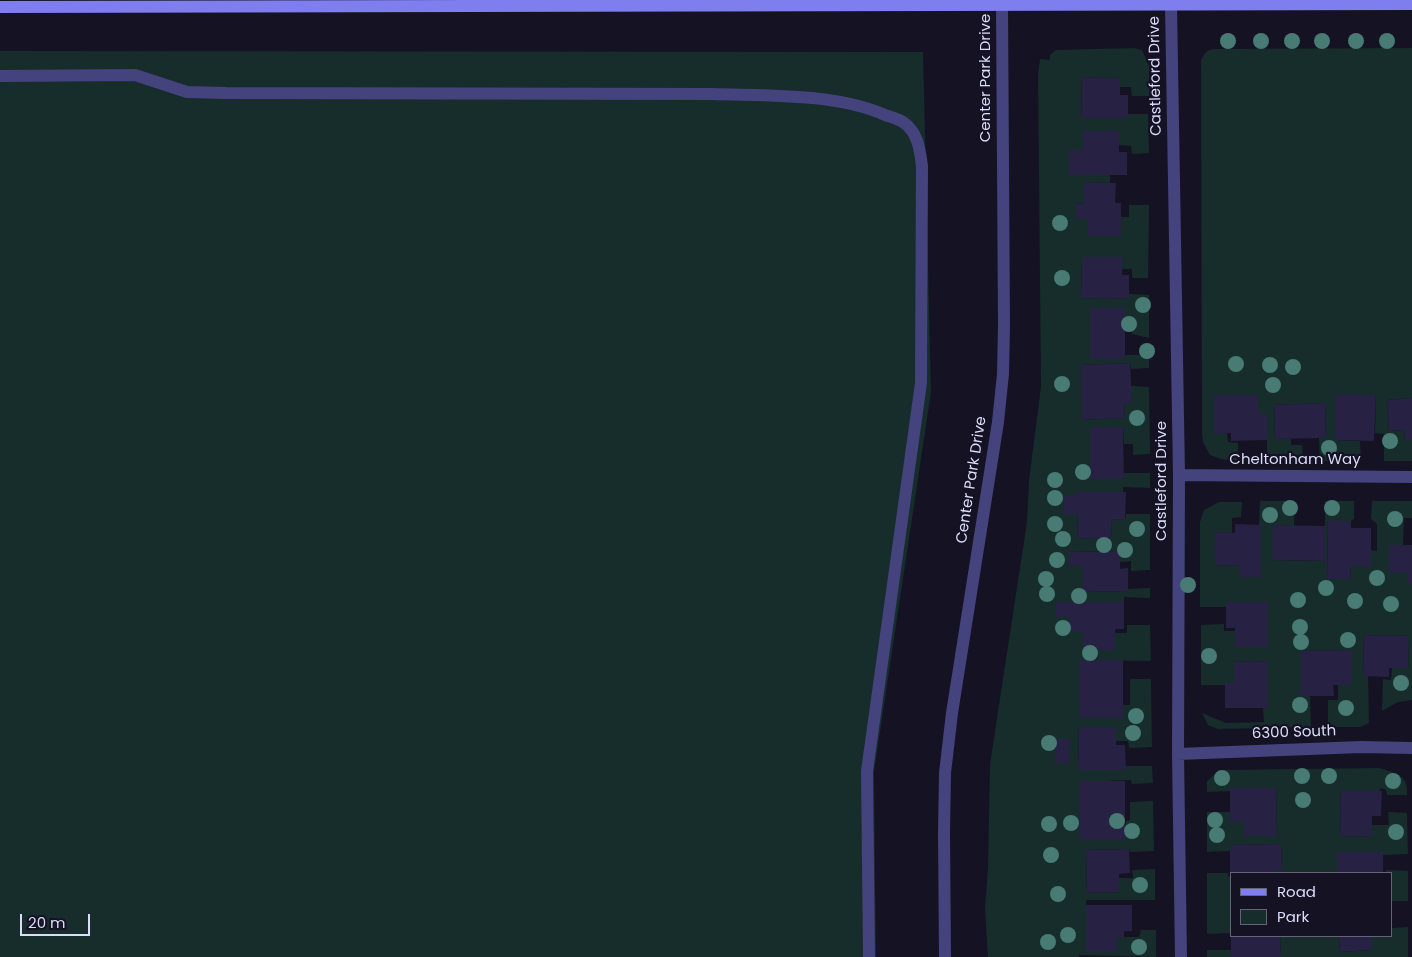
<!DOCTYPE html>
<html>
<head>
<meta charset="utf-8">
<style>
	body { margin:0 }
	#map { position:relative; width:1412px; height:957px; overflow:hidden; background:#151224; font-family:Poppins,sans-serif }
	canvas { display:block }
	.legend { position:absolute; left:1230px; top:872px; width:162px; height:65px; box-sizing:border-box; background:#151224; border:1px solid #65627a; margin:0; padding:6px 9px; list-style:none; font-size:15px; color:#dddbfa }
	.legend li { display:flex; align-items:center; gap:10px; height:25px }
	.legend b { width:25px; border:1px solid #65627a }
	.scale { position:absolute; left:20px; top:914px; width:70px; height:22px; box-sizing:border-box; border:2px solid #dddbfa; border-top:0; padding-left:6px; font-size:15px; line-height:18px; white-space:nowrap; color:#dddbfa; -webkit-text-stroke:4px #151224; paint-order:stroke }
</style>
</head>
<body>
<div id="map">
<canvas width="1412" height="957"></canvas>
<ul class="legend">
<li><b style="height:6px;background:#7e7eee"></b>Road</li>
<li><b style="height:14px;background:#162d2c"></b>Park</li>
</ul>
<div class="scale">20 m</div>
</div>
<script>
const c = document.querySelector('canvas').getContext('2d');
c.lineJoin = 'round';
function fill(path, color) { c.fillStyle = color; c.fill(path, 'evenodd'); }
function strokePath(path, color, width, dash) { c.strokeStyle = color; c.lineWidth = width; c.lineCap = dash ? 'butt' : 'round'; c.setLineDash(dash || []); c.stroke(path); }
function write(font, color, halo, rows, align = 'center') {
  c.font = font + ' Poppins,sans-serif'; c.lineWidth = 4.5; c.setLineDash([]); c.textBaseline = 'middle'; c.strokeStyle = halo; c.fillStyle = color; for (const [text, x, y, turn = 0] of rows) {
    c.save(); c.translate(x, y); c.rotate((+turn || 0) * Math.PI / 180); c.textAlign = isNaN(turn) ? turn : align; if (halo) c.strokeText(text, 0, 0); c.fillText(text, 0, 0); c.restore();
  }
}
fill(new Path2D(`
	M1134,48L1142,50L1149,66V96H1132L1131,87H1120V78L1082,77L1081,117L1127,118L1128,114H1148L1149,153L1132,154L1131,146L1119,145L1118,131H1083V150H1069V175H1110V183L1084,182V204L1076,203V219H1088V236H1121V217H1129V205H1149L1148,278H1132V269H1122V257H1082L1081,298L1129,299V294L1149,295V338L1132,334V319L1125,318V308H1090V358L1125,359V355H1149V368L1131,369L1130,363L1081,365L1083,420L1125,418L1124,403L1131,402V386L1149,387L1150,454L1133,455V444H1124L1123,427H1090V479H1124V473H1150V488L1123,487V492H1076V496H1064V514H1078L1077,538L1111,539L1112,519L1125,520L1126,514H1150V570L1131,571V561L1120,562L1119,551L1069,552V566H1083V592L1128,591V589L1150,588V598L1124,597V602H1056V616L1069,617L1083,631V650H1115V633H1127V625H1150L1151,661L1080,660V718H1122L1123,705H1130V679H1151L1152,747L1129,748L1128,741H1116L1115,727H1079L1078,770H1125L1126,766H1152L1153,783L1132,784L1131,780L1080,782V840H1125L1126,821L1130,820V802L1153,801L1154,851L1130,852L1129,849L1086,850L1087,893L1119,892V878H1133L1132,870L1155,869V900H1086V951L1117,952V937H1139L1141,930H1156V957L1079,955V957H988L985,908L988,868L990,764L1027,522L1029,481L1041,386L1038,74L1040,59L1050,60V55L1056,50Z
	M1412,48V398L1387,400L1389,431L1404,430L1405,440H1412V461H1384V434L1375,433L1376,396L1335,440L1360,441L1361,461H1320L1319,438L1326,437L1325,403L1274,405L1275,438L1291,439V445H1302L1303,461H1267V414H1258V395L1214,396V433H1227L1228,442L1238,443V461L1221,459L1210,455L1203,442L1202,434L1201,61C1204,53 1206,50 1214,49Z
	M0,51L923,52L931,392L874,772L876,957H0Z
	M1260,501H1294V526L1273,525V560L1325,561V501H1354V519L1351,521H1328L1327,579H1350L1351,566H1370L1371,550L1377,551V524L1371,519L1372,501H1412V518H1404L1403,545H1389L1408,573L1412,584V700L1398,702L1382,711L1383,679L1391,680L1392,668H1408L1409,636L1364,635L1363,676H1368L1369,723L1360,727H1328V700H1338V685H1352V650L1301,651V696H1310L1311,727L1218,729L1208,725L1202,713L1226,723L1264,722L1263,708H1268L1267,661L1235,662L1234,683H1225V685H1201V625L1224,624V631H1235L1236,647H1268V602H1226V607H1200V522L1204,510L1219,502H1242L1241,517L1232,518V533L1215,532V565L1240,566V577H1261V525H1259Z
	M1379,768C1395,773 1409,775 1407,795H1387L1386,790L1381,788L1379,791H1341L1340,836L1371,837L1372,825H1389L1388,812L1407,813L1408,854L1383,855V852H1338L1337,873H1274V870L1282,869L1281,844L1230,845V851L1207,852V812H1230L1244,822V836H1277L1276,789L1231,788L1230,791L1207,792V781L1220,770Z
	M1386,870L1408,871V901H1391V873H1386Z
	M1207,873H1228V876L1231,877V933L1207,934Z
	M1408,927V957H1281L1280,936H1339L1340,952L1372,950V936H1378V937L1391,936V928Z
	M1207,950H1231V957H1207Z`), '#162d2c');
fill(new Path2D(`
	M1082,77L1120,78V95H1128V118H1081Z
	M1083,131H1119V152H1127V175H1069V150H1083Z
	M1084,182L1116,183L1115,203H1121V236H1088V219H1076V203L1084,204Z
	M1082,257H1122V275H1129V299L1081,298Z
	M1090,308H1125V359H1090Z
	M1130,363L1132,403H1124L1125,418L1082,420L1081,365Z
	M1336,394L1376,395L1374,441L1335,440Z
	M1214,395H1258V414H1267L1268,440L1231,441V433L1214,434Z
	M1412,398V440H1405L1404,430L1389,431L1387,400Z
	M1325,403L1326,438L1275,439L1274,405Z
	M1090,427H1123L1124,479H1090Z
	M1076,492H1126L1125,520L1112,519L1111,539L1077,538L1078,514H1064V496H1076Z
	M1328,521H1351V528H1371V567L1351,566L1350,579H1327Z
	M1235,524L1261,525V577H1240V566L1215,565V532L1235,533Z
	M1273,525L1325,526V561L1273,560Z
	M1389,545H1412V584H1408V573H1389Z
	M1120,551V569L1128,568V591L1083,592V566H1069V552Z
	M1056,602H1124V629H1115V650H1083V631H1069V617H1056Z
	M1226,602H1268V647H1235V628H1226Z
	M1364,635L1409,636L1408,668H1389V677L1363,676Z
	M1352,650V685H1333L1334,696H1301V651Z
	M1080,660H1123V718H1080Z
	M1268,661V708H1225V683H1234V662Z
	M1079,727H1116V745H1125L1126,770H1078Z
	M1055,739H1070L1069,763H1055Z
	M1080,781H1125V840H1080Z
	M1230,788H1276L1277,836H1244V822H1230Z
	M1341,790L1382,791L1381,816H1372V837L1340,836Z
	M1281,844L1282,870H1274V873L1230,872V845Z
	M1129,849L1130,873L1119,874V892L1087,893L1086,850Z
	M1337,852H1383V873H1337Z
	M1086,905H1132V931H1124V937H1117V952H1086Z
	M1231,936H1280L1281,957H1231Z
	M1339,936H1372V950L1340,952Z`), '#272143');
strokePath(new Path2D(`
	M0,76L135,75L187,92L226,93L712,94C767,96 835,93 885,115C891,117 898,119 903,122C918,132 920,150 922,166L921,383L867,771L869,957`), '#44437d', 12);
strokePath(new Path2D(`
	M1171,5L1179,475L1178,754L1181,957
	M1179,475L1412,477
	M1178,754L1361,747L1412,748`), '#44437d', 12);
strokePath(new Path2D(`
	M945,957L944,833L945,773L952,713L998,422L1003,374L1004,326L1002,5`), '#44437d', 12);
strokePath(new Path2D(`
	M0,7L1412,4`), '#7e7eee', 12);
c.fillStyle = '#477b74';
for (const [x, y] of [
	[1228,41],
	[1261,41],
	[1292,41],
	[1322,41],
	[1356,41],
	[1387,41],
	[1060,223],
	[1062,278],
	[1143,305],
	[1129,324],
	[1147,351],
	[1236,364],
	[1270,365],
	[1293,367],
	[1062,384],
	[1273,385],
	[1137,418],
	[1390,441],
	[1329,448],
	[1083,472],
	[1055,480],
	[1055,498],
	[1290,508],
	[1332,508],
	[1270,515],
	[1395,519],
	[1055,524],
	[1137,529],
	[1063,539],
	[1104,545],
	[1125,550],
	[1057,560],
	[1377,578],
	[1046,579],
	[1188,585],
	[1326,588],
	[1047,594],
	[1079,596],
	[1298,600],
	[1355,601],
	[1391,604],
	[1300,627],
	[1063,628],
	[1348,640],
	[1301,642],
	[1090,653],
	[1209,656],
	[1401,683],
	[1300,705],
	[1346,708],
	[1136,716],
	[1133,733],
	[1049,743],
	[1302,776],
	[1329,776],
	[1222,778],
	[1393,781],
	[1303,800],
	[1215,820],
	[1117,821],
	[1071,823],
	[1049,824],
	[1132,831],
	[1396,832],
	[1217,835],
	[1051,855],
	[1140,885],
	[1058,894],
	[1068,935],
	[1048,942],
	[1139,947]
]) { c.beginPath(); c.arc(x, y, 8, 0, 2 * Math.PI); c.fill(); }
write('15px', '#dddbfa', '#151224', [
	["Castleford Drive",1156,76,-91],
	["Center Park Drive",986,78,-90],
	["Cheltonham Way",1295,460],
	["Center Park Drive",972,480,-81],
	["Castleford Drive",1162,481,-90],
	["6300 South",1294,733,-2]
]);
</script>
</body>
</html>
